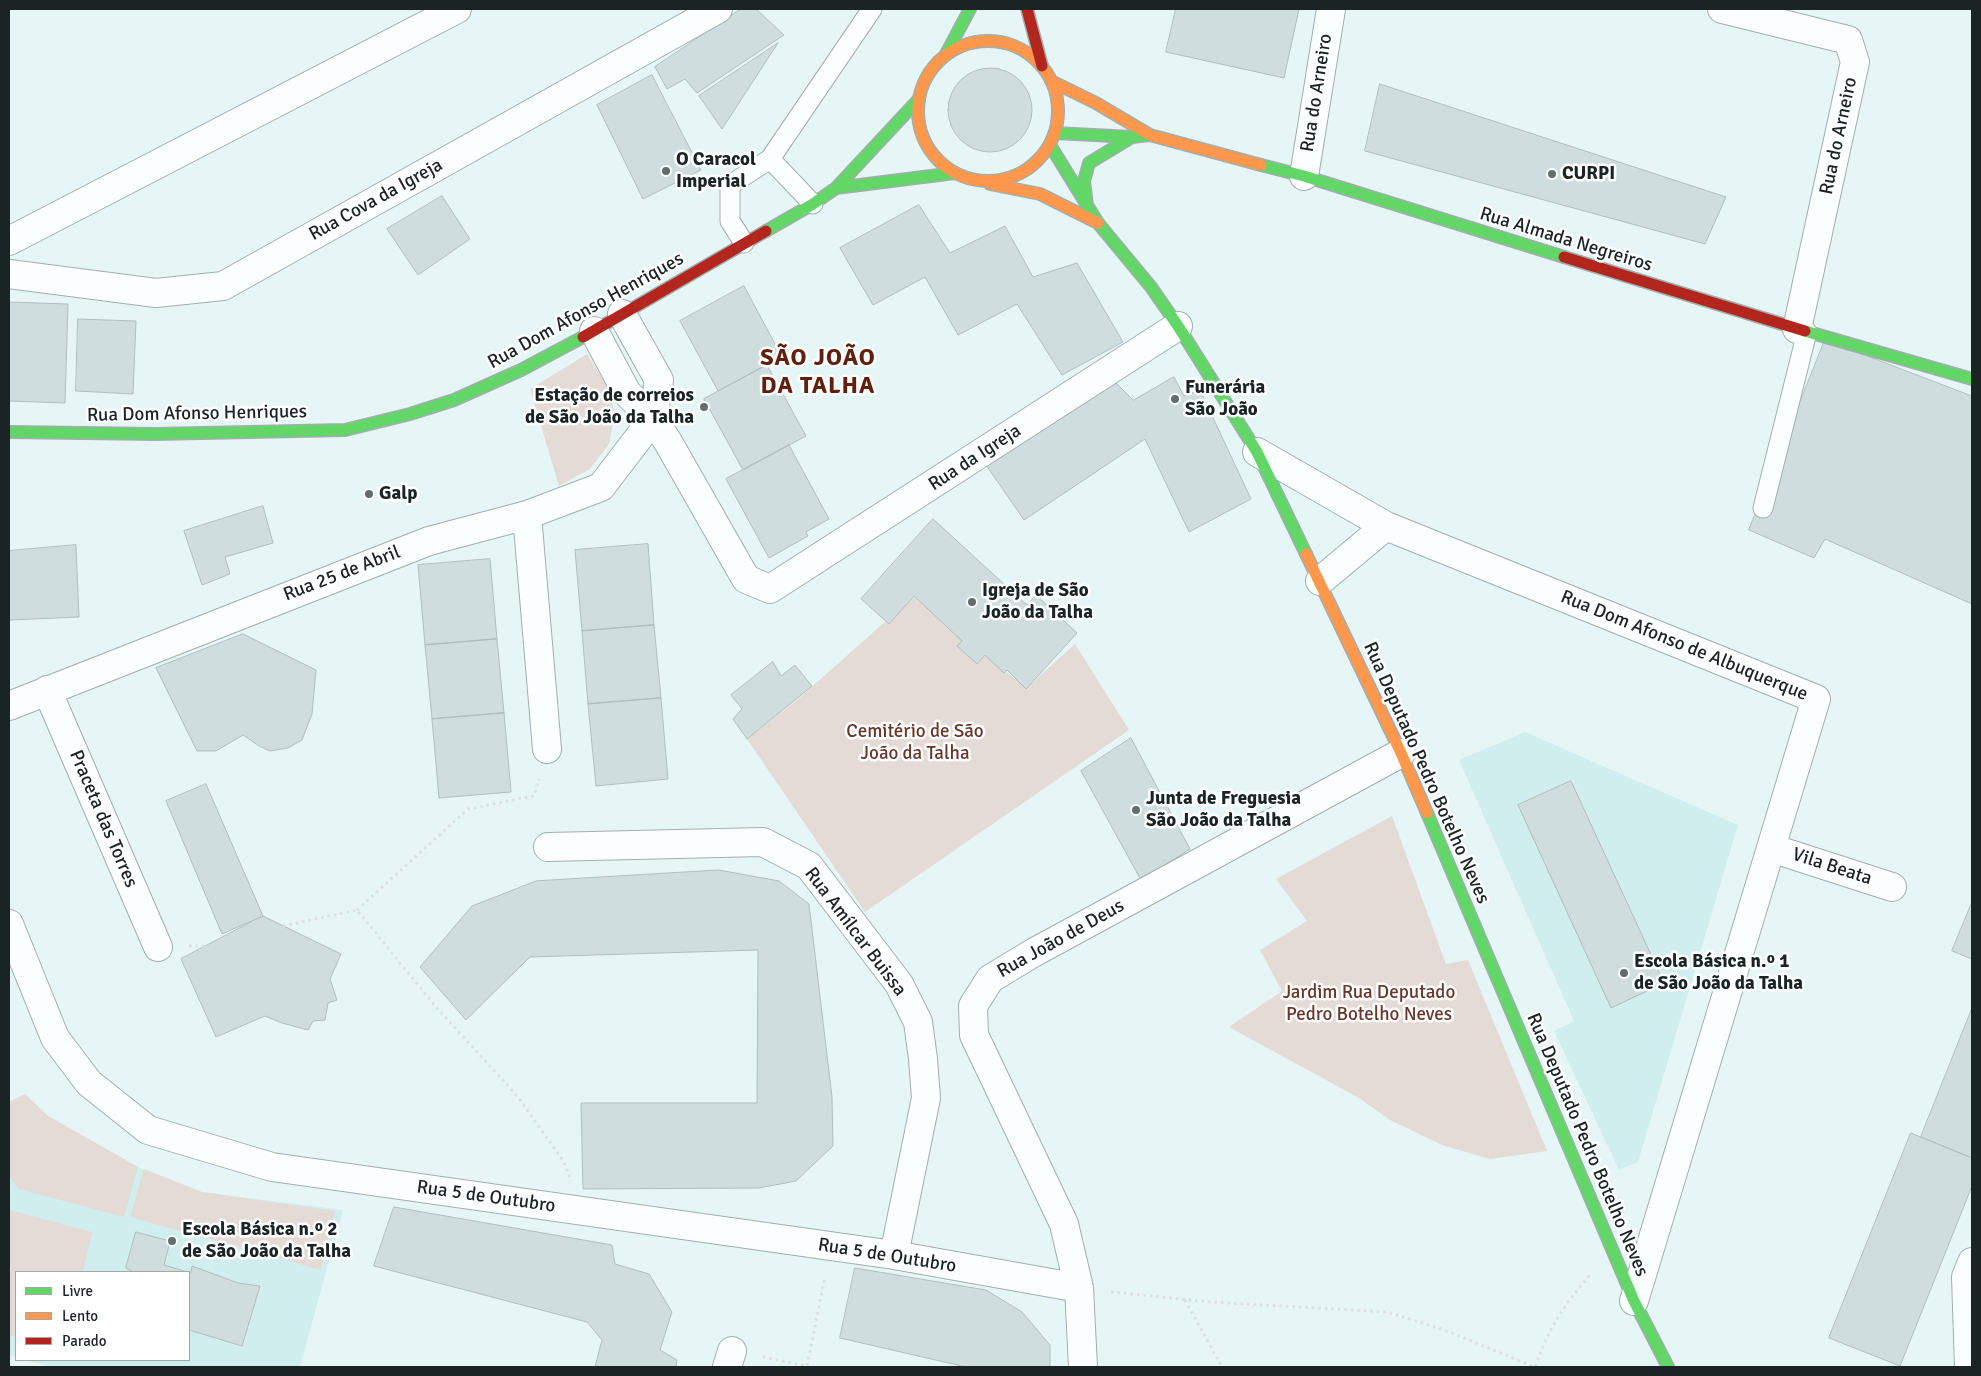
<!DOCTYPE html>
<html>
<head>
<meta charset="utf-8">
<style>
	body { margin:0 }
	#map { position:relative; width:1981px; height:1376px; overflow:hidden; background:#e6f6f6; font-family:Signika,sans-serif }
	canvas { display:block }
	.frame { position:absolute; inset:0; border:10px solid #1a2425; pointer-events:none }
	.legend { position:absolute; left:15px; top:1271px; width:175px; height:90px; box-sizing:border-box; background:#fff; border:1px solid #a3a7a8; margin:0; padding:6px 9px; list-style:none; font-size:15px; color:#1a2425 }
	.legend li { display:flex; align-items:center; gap:10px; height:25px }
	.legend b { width:25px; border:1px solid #a3a7a8 }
</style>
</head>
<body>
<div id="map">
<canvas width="1981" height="1376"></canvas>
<div class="frame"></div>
<ul class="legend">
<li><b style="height:6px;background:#63d668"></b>Livre</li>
<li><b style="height:6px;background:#ff974d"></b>Lento</li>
<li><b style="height:6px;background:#b3261e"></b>Parado</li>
</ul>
</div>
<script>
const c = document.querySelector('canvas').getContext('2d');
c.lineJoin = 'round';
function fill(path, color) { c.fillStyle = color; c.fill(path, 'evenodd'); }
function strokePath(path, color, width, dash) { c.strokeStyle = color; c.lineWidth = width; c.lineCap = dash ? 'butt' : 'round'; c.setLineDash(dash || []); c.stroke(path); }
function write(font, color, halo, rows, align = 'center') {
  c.font = font + ' Signika,sans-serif'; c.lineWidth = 5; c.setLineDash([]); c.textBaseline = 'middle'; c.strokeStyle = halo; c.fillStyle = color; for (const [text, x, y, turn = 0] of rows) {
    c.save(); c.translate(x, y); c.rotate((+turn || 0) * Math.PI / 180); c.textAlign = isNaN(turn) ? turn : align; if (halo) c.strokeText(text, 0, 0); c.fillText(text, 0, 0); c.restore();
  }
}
fill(new Path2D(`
	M1525,732L1738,825L1638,1162L1619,1170L1554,1031L1574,1021L1459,760Z
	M25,1094L48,1116L138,1167L202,1192L343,1210L300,1367H51L25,1360H189V1272H16V1357L9,1355V1102Z`), '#d1eeef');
fill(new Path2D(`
	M587,354L607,386L615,413L609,444L590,469L559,486L530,389Z
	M914,596L1026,688L1075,644L1129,730L865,912L747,739L797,700Z
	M1392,816L1446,964L1468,960L1547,1151L1490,1159L1442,1145L1390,1120L1359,1098L1229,1027L1282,991L1260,950L1307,921L1276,879Z
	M25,1094L48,1116L138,1167L124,1217L19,1189L9,1176V1102Z
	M144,1169L202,1192L335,1211L321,1270L130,1217Z
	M9,1210L92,1232L83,1272H16V1337L9,1335Z`), '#e4dad6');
const building = new Path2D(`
	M741,9H756L784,35L697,93L685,79L667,89L655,67Z
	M1176,9H1299L1284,78L1166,52Z
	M778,43L722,129L699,96Z
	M948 110a42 42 0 1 1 84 0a42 42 0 1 1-84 0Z
	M652,75L701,170L643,199L597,105Z
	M1380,84L1726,197L1705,244L1365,151Z
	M442,196L470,239L418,275L387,229Z
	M919,205L950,253L1005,226L1033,277L1077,263L1123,342L1062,375L1017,304L958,335L925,277L873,305L840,248Z
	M744,286L782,357L718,391L680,321Z
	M9,302L68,304L65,403L9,401Z
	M78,319L136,321L133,394L76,391Z
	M1825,340L1972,396V604L1825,539L1814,558L1749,530Z
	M767,365L806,436L743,470L704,399Z
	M1174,377L1184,396L1200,390L1251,499L1189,532L1145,439L1024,520L984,462L1114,381L1133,400Z
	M789,445L829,519L806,532L808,536L769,558L726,479Z
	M263,506L273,543L225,557L230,574L202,585L184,531Z
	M933,519L1027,605L1036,595L1077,633L1026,689L1007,670L1004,673L985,655L977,664L957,646L962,641L914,596L889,624L861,599Z
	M648,544L654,625L582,631L575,550Z
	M76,545L79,617L9,620V551Z
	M490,559L497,639L425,645L418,565Z
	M654,625L661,698L588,704L582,631Z
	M243,634L316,670L312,714L302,740L288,748L270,751L259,746L243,735L216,751H197L156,668Z
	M497,639L504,713L432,719L425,645Z
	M773,662L781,676L795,665L812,686L747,739L733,719L742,709L731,695Z
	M661,698L668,779L596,786L588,704Z
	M504,713L511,792L439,798L432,719Z
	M1131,738L1190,849L1141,880L1081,771Z
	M1571,781L1664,983L1611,1008L1518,805Z
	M206,784L263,916L222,934L166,801Z
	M719,870L779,881L809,904L832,1097L833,1146L796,1181L759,1188L583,1189L581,1103H757L758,950L530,957L466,1020L420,967L472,906L536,881Z
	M1972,902V959L1952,951Z
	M263,916L341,954L330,979L337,1000L328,1003L325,1020L313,1021L308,1030L282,1023L265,1016L216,1037L181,959Z
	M1972,1008V1158L1921,1137Z
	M1911,1133L1972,1158V1186L1900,1366L1829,1338Z
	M394,1207L612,1245L615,1264L649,1274L672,1312L660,1350L677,1360L676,1367H595L602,1340L587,1322L374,1266Z
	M136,1232L170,1241L164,1265L191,1273L192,1266L238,1283L260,1286L242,1346L189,1330V1272H133L126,1268Z
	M855,1268L986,1290L1022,1312L1050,1345V1367H966L840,1338Z`);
fill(building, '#d0ddde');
strokePath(building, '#b1bdbd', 1);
const lane = new Path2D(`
	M770,159L813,204
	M744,243L730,221V185L770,159L872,9
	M1763,508L1807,332`);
const street = new Path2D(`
	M1722,9L1848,40L1855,62L1797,329
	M1304,176L1331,9
	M9,241L457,9
	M9,274L156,293L223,286L718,9
	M594,331L627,393L653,419L668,442L746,579L770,589L1178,326
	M1257,452L1386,526L1816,699L1634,1301
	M527,515L547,749
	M1320,581L1386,526
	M47,690L158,947
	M9,706L429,541L527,515L601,487L653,419L659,380L622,314
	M548,847L763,842L809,866L899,984L918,1022L923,1059L926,1098L894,1255
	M1771,848L1892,887
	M9,924L55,1038L89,1083L148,1130L272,1167L894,1255L1079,1288
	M727,1367L732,1351
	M1083,1367L1079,1288L1064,1224L974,1035L973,1006L990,979L1033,953L1401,753
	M1969,1367L1966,1277L1972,1262`);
const fast = new Path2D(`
	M946,54L970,9
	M1055,133L1132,137L1150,135
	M1050,145L1098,223L1151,287L1178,326L1257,452L1306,554
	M1261,165L1304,176L1564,257
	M836,188L955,173
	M1087,205L1084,181L1089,163L1132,137
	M766,231L813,204L836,188L919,99
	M1805,331L1972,379
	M9,432L155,434L345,430L410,414L454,400L521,370L583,337
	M1427,813L1634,1301L1668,1367`);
const slow = new Path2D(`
	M918 111a70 70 0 1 1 140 0a70 70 0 1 1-140 0Z
	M1051,81L1096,103L1150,135L1261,165
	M990,184L1040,194L1098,223
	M1306,554L1401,753L1427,813`);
const jam = new Path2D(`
	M1027,9L1042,66
	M1564,257L1805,331
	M583,337L766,231`);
strokePath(lane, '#a2aeae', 21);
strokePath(street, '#a2aeae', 30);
strokePath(fast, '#a2aeae', 14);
strokePath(slow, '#a2aeae', 14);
strokePath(jam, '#a2aeae', 14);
strokePath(new Path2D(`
	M357,910L468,809L534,796L539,779
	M283,926L357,910L436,1007L518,1097L564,1162L570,1178
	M189,946H206
	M1111,1292L1211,1302L1387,1312L1442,1329L1535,1367C1549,1328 1563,1306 1590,1275
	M1185,1300L1222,1367
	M763,1357L807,1366L825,1277`), '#dae0e0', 3, [2.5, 4]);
strokePath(lane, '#fbfefe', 19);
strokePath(street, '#fbfefe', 28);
strokePath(fast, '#63d668', 11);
strokePath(slow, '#ff974d', 11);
strokePath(jam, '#b3261e', 11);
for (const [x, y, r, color] of [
	[666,171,5,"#616e6e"],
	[1552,174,5,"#616e6e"],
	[1175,399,5,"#616e6e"],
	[704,407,5,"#616e6e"],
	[369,494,5,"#616e6e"],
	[972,602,5,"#616e6e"],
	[1136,810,5,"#616e6e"],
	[1624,973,5,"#616e6e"],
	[172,1241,5,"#616e6e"]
]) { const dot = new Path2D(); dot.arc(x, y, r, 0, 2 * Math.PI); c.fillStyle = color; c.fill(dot); strokePath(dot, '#fff', 2); }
write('19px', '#1a2425', '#fff', [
	["Rua do Arneiro",1317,93,-81],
	["Rua do Arneiro",1839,136,-78],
	["Rua Cova da Igreja",376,200,-29],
	["Rua Almada Negreiros",1566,240,17],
	["Rua Dom Afonso Henriques",586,311,-29],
	["Rua Dom Afonso Henriques",197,414,-1],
	["Rua da Igreja",975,458,-33],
	["Rua 25 de Abril",342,574,-21],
	["Rua Dom Afonso de Albuquerque",1684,646,22],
	["Rua Deputado Pedro Botelho Neves",1426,773,66],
	["Praceta das Torres",103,819,67],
	["Vila Beata",1832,867,18],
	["Rua Amílcar Buissa",855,932,53],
	["Rua João de Deus",1061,939,-29],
	["Rua Deputado Pedro Botelho Neves",1587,1145,67],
	["Rua 5 de Outubro",486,1197,8],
	["Rua 5 de Outubro",887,1256,9]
]);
write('bold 19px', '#1a2425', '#fff', [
	["O Caracol",676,160],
	["Imperial",676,182],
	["CURPI",1562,174],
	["Funerária",1185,388],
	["São João",1185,410],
	["Estação de correios",694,396,"right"],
	["de São João da Talha",694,418,"right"],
	["Galp",379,494],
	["Igreja de São",982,591],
	["João da Talha",982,613],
	["Junta de Freguesia",1146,799],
	["São João da Talha",1146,821],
	["Escola Básica n.º 1",1634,962],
	["de São João da Talha",1634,984],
	["Escola Básica n.º 2",182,1230],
	["de São João da Talha",182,1252]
], 'left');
write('19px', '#68372a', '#fff', [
	["Cemitério de São",915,732],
	["João da Talha",915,754],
	["Jardim Rua Deputado",1369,993],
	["Pedro Botelho Neves",1369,1015]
]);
c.letterSpacing = '1px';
write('bold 24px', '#621f0e', '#fff', [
	["SÃO JOÃO",818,359],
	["DA TALHA",818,387]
]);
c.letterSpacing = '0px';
</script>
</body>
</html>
